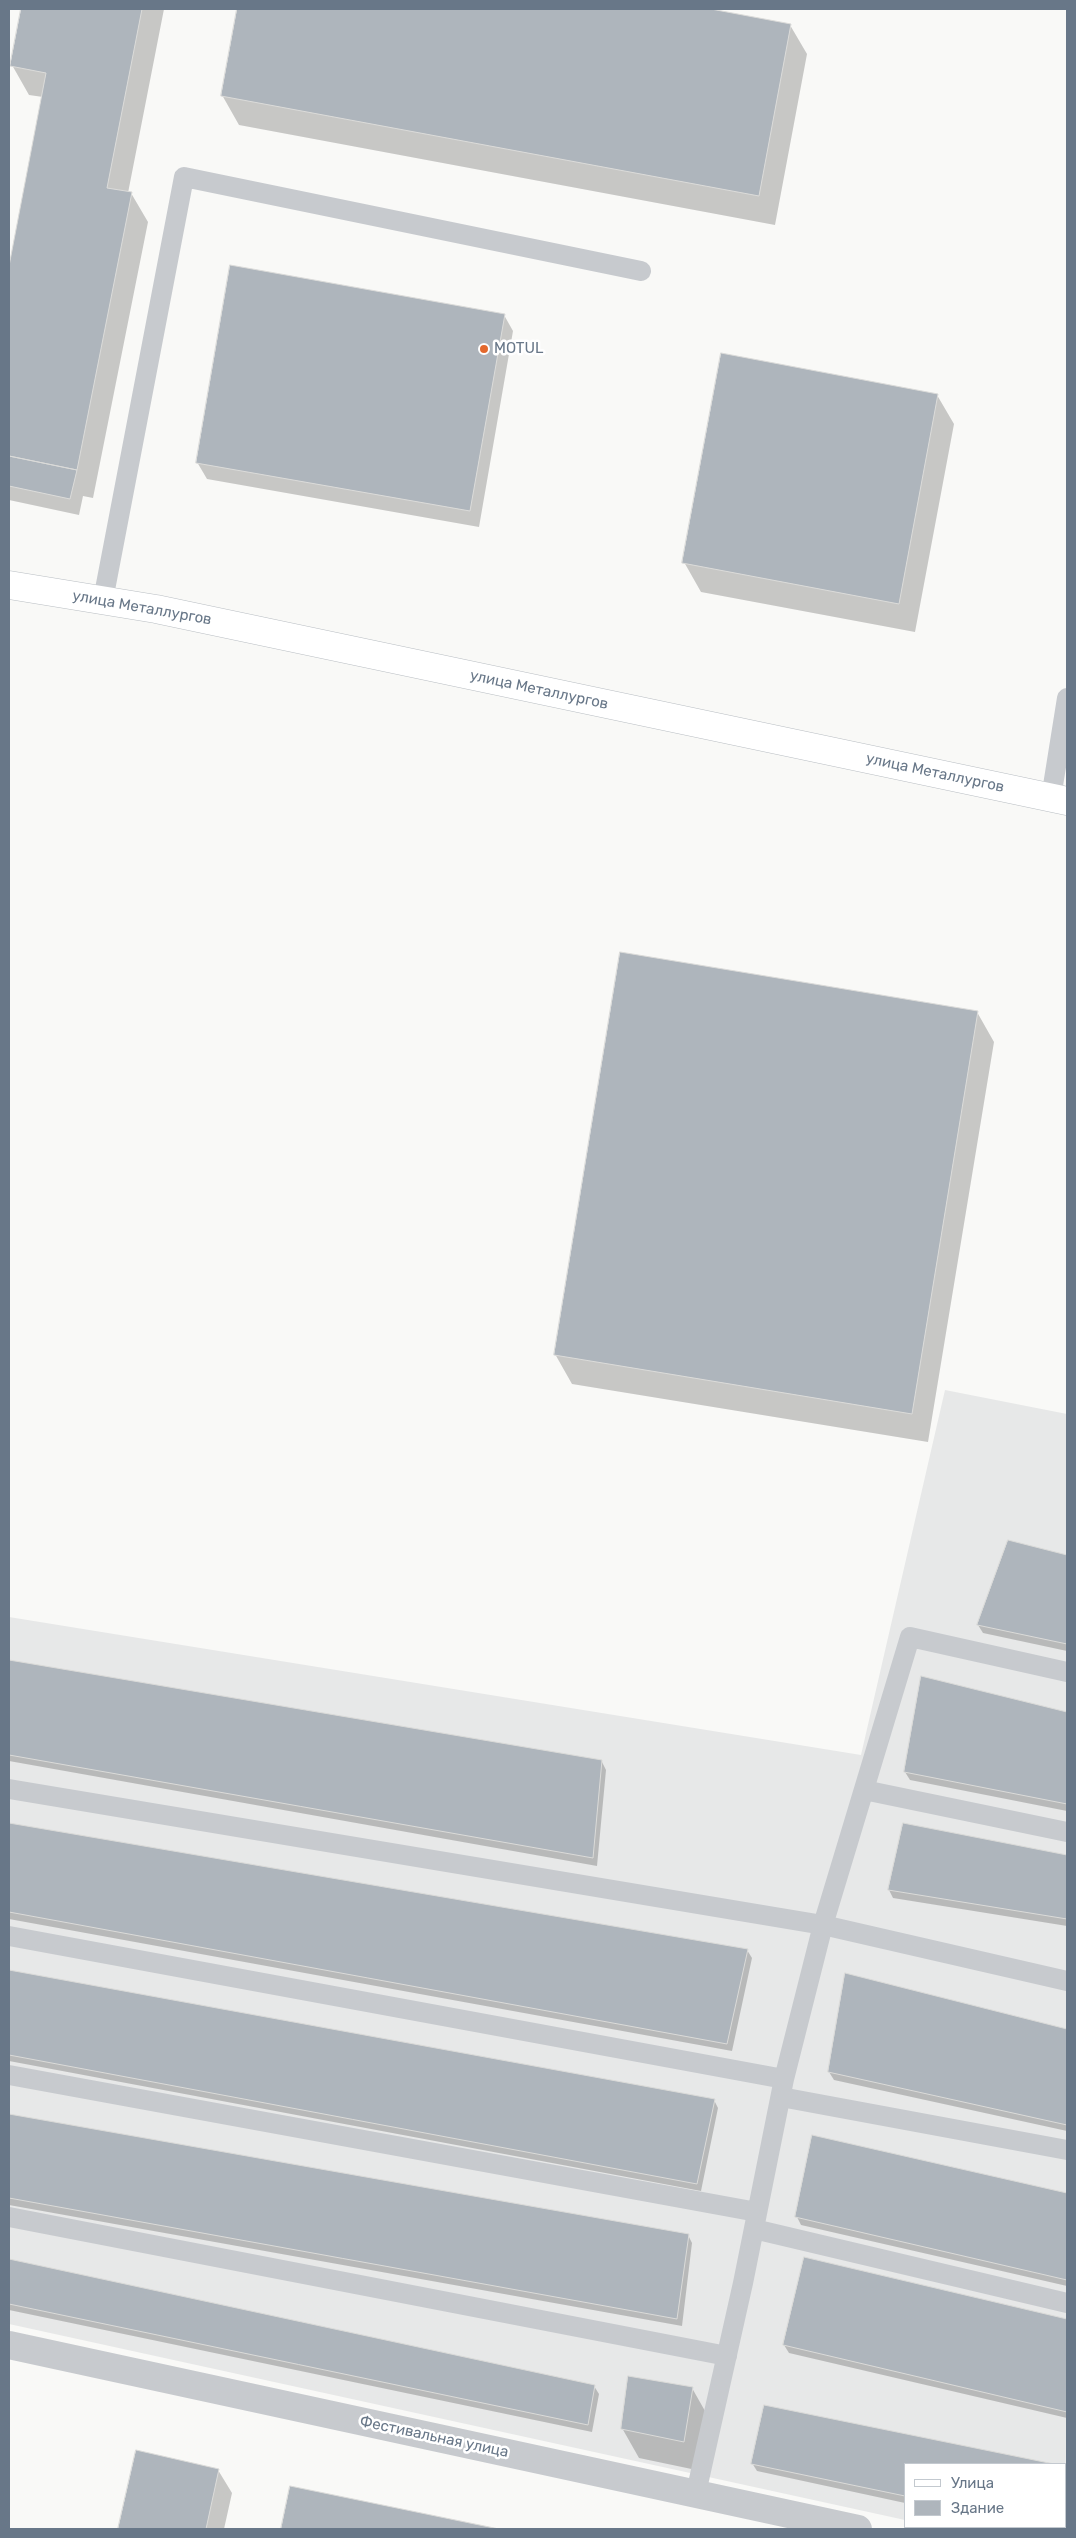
<!DOCTYPE html>
<html>
<head>
<meta charset="utf-8">
<style>
	body { margin:0 }
	#map { position:relative; width:1076px; height:2538px; overflow:hidden; background:#f9f9f7; font-family:Rubik,sans-serif }
	canvas { display:block }
	.frame { position:absolute; inset:0; border:10px solid #687788; pointer-events:none }
	.legend { position:absolute; left:904px; top:2463px; width:162px; height:65px; box-sizing:border-box; background:#fff; border:1px solid #c3c9cf; margin:0; padding:6px 9px; list-style:none; font-size:15px; color:#687788 }
	.legend li { display:flex; align-items:center; gap:10px; height:25px }
	.legend b { width:25px; border:1px solid #c3c9cf }
</style>
</head>
<body>
<div id="map">
<canvas width="1076" height="2538"></canvas>
<div class="frame"></div>
<ul class="legend">
<li><b style="height:6px;background:#fff"></b>Улица</li>
<li><b style="height:14px;background:#aeb5bc"></b>Здание</li>
</ul>
</div>
<script>
const c = document.querySelector('canvas').getContext('2d');
c.lineJoin = 'round';
function fill(path, color) { c.fillStyle = color; c.fill(path, 'evenodd'); }
function strokePath(path, color, width, dash) { c.strokeStyle = color; c.lineWidth = width; c.lineCap = dash ? 'butt' : 'round'; c.setLineDash(dash || []); c.stroke(path); }
function write(font, color, halo, rows, align = 'center') {
  c.font = font + ' Rubik,sans-serif'; c.lineWidth = 5; c.setLineDash([]); c.textBaseline = 'middle'; c.strokeStyle = halo; c.fillStyle = color; for (const [text, x, y, turn = 0] of rows) {
    c.save(); c.translate(x, y); c.rotate((+turn || 0) * Math.PI / 180); c.textAlign = isNaN(turn) ? turn : align; if (halo) c.strokeText(text, 0, 0); c.fillText(text, 0, 0); c.restore();
  }
}
fill(new Path2D(`
	M945,1390L1067,1414V2529H945L934,2527H1065V2464H905V2520L9,2324V1617L861,1755Z`), '#e7e8e8');
fill(new Path2D(`
	M23,9H164L128,193H131L148,222L93,498L83,496L79,515L9,500V273L43,97L29,95L12,65Z
	M238,9H704L790,25L807,54L775,225L239,125L222,95Z
	M504,315L513,331L479,527L207,479L197,462Z
	M937,395L954,424L915,632L701,592L684,562Z
	M977,1012L994,1042L928,1442L572,1384L555,1354Z
	M1009,1542L1067,1556V1651L983,1633L978,1625Z
	M9,1661L602,1762L606,1770L597,1866L9,1761Z
	M922,1678L1067,1713V1811L910,1780L905,1772Z
	M9,1825L747,1950L752,1958L732,2051L9,1919Z
	M904,1825L1067,1856V1926L893,1898L889,1890Z
	M9,1972L714,2100L718,2108L701,2191L9,2061Z
	M846,1974L1067,2030V2131L834,2080L829,2072Z
	M9,2116L688,2235L692,2243L682,2326L9,2205Z
	M813,2136L1067,2194V2286L801,2225L797,2217Z
	M805,2259L1067,2321V2418L789,2353L784,2345Z
	M9,2260L594,2386L599,2394L592,2432L9,2310Z
	M692,2388L709,2418L701,2471L639,2458L622,2428Z
	M765,2406L1048,2464H905V2503L757,2471L752,2463Z
	M137,2452L218,2470L232,2493L224,2529H120Z
	M1065,2468H1067V2529H1028L1016,2527H1065Z
	M291,2487L493,2529H282Z`), '#0003');
const building = new Path2D(`
	M21,9H142L107,188L132,192L77,470L9,456V266L46,73L10,66Z
	M237,9H711L791,24L759,196L221,96Z
	M230,265L505,314L470,511L196,463Z
	M721,353L938,394L899,604L682,563Z
	M9,456L77,470L70,499L9,486Z
	M620,952L978,1011L912,1414L554,1355Z
	M1008,1540L1067,1555V1644L977,1625Z
	M9,1660L602,1760L593,1858L9,1755Z
	M921,1676L1067,1712V1804L904,1772Z
	M9,1823L748,1949L727,2044L9,1912Z
	M903,1823L1067,1855V1919L888,1890Z
	M9,1970L715,2099L697,2184L9,2055Z
	M845,1973L1067,2029V2125L828,2072Z
	M9,2114L689,2234L677,2319L9,2198Z
	M812,2135L1067,2193V2280L795,2217Z
	M804,2257L1067,2319V2412L783,2345Z
	M9,2259L595,2385L588,2425L9,2304Z
	M628,2376L693,2387L684,2442L621,2429Z
	M764,2405L1054,2464H905V2496L751,2464Z
	M136,2450L219,2469L206,2529H118Z
	M1065,2466L1067,2467V2529H1058L1047,2527H1065Z
	M290,2486L499,2529H281Z`);
fill(building, '#aeb5bc');
strokePath(building, '#dbdbd9', 1);
const secondary = new Path2D(`
	M9,585L156,609L1067,801`);
strokePath(secondary, '#b9bec3', 29);
strokePath(new Path2D(`
	M103,600L184,177L641,271
	M1051,798L1067,698
	M1067,1672L910,1637L823,1925L1067,1981
	M9,1789L823,1925L784,2079L743,2283L696,2493
	M864,1790L1067,1832
	M9,1936L784,2079
	M9,2075L757,2212
	M781,2097L1067,2150
	M9,2217L727,2356
	M754,2229L1067,2303`), '#c7cace', 20);
strokePath(new Path2D(`
	M9,2345L858,2529`), '#c7cace', 28);
strokePath(secondary, '#fff', 28);
for (const [x, y, r, color] of [
	[484,349,5,"#e3682d"]
]) { const dot = new Path2D(); dot.arc(x, y, r, 0, 2 * Math.PI); c.fillStyle = color; c.fill(dot); strokePath(dot, '#fff', 2); }
write('15px', '#687788', '#fff', [
	["MOTUL",494,349]
], 'left');
write('15px', '#687788', '#fff', [
	["улица Металлургов",142,608,10],
	["улица Металлургов",539,690,12],
	["улица Металлургов",935,773,12],
	["Фестивальная улица",434,2437,12]
]);
</script>
</body>
</html>
